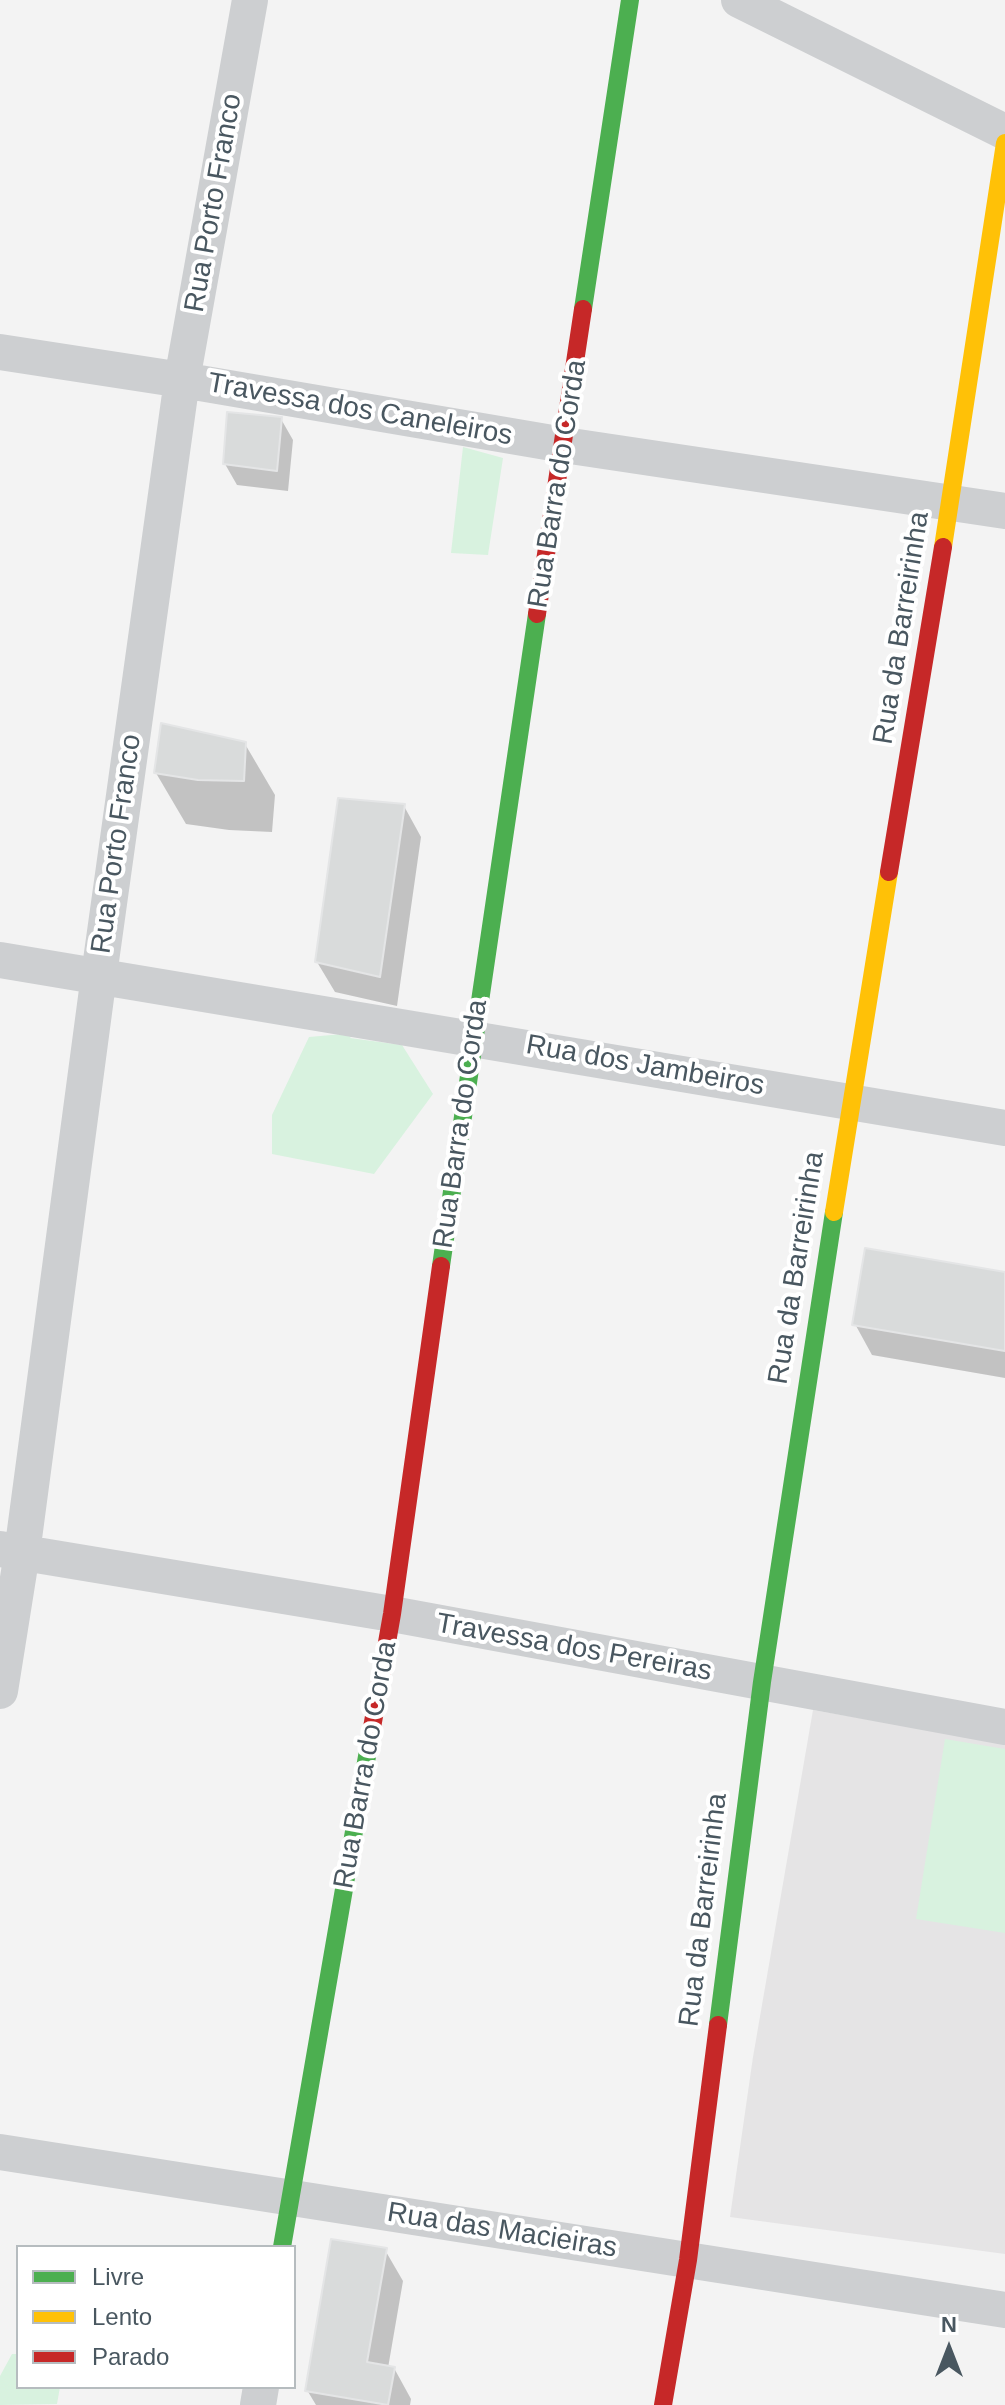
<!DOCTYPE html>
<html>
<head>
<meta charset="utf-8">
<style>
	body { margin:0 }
	#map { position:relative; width:1005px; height:2405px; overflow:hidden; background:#f3f3f3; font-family:Arial,sans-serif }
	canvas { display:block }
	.legend { position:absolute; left:16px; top:2245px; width:280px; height:144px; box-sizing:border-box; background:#fff; border:2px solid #b6bcbf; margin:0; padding:10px 14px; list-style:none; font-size:24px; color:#495760 }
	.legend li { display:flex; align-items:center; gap:16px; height:40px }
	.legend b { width:40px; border:2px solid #b6bcbf }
	.north { position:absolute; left:909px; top:2309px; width:80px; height:80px; -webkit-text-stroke:6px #fff; paint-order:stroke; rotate:0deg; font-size:22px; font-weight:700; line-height:32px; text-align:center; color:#495760 }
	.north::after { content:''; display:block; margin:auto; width:28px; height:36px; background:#495760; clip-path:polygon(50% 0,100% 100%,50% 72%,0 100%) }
</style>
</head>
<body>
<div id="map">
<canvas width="1005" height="2405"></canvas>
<ul class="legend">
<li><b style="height:10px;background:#4caf50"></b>Livre</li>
<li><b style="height:10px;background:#ffc107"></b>Lento</li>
<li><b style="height:10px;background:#c62828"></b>Parado</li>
</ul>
<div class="north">N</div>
</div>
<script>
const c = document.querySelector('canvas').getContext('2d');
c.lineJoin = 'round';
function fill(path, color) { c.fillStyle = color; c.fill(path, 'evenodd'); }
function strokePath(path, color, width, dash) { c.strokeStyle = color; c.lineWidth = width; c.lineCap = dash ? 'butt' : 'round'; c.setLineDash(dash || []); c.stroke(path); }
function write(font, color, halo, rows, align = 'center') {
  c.font = font + ' Arial,sans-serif'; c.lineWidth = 8; c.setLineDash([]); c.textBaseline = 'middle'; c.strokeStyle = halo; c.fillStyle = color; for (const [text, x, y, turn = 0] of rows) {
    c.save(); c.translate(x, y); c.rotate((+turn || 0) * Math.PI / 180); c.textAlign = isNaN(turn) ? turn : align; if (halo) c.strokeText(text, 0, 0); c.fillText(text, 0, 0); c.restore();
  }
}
fill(new Path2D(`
	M813,1710L1005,1743V2254L730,2217L753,2057Z`), '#e5e4e5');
fill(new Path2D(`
	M463,447L503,458L488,555L451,553Z
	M354,1033L350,1038L402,1045L433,1094L374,1174L272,1154V1115L309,1037Z
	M945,1739L1005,1749V1933L916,1919Z
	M12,2354H18V2387H60L57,2404L0,2405V2376Z`), '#d8f2df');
fill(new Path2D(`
	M281,419L293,440L288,491L237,485L225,464Z
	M245,744L275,795L272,832L229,830L186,824L156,773Z
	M404,806L421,837L397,1006L335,992L317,962Z
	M1005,1274V1378L872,1355L855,1324Z
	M385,2250L403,2281L388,2368H394L411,2399L410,2405H316L307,2390Z`), '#0003');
const building = new Path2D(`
	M227,412L282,417L277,471L223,464Z
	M161,723L246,742L244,781L198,780L154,773Z
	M338,798L405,804L380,977L315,962Z
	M865,1248L1005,1272V1351L852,1325Z
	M331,2239L387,2248L367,2362L395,2367L388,2405L305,2391Z`);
fill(building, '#d9dbdb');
strokePath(building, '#e4e5e6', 2);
strokePath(new Path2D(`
	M739,0L1005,132
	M0,352L182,380L564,445L1005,511
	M0,960L1005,1128
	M0,1549L392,1614L1005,1727
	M0,1691L22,1553L99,975L182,380L250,0
	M0,2152L1005,2310
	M258,2405L261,2387`), '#cdcfd1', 36);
strokePath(new Path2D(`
	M583,309L630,0
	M441,1266L537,614
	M718,2025L762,1682L834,1212
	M282,2247L370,1739`), '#4caf50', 18);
strokePath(new Path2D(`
	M943,547L1005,143
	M834,1212L889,872`), '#ffc107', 18);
strokePath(new Path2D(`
	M537,614L583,309
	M889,872L943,547
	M370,1739L392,1614L441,1266
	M663,2405L688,2260L718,2025`), '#c62828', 18);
write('28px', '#495760', '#fff', [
	["Rua Porto Franco",214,203,-80],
	["Travessa dos Caneleiros",360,410,10],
	["Rua Barra do Corda",558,484,-81],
	["Rua da Barreirinha",902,628,-81],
	["Rua Porto Franco",117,844,-82],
	["Rua dos Jambeiros",645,1066,10],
	["Rua Barra do Corda",461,1124,-82],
	["Rua da Barreirinha",797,1268,-81],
	["Travessa dos Pereiras",574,1648,10],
	["Rua Barra do Corda",366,1765,-80],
	["Rua da Barreirinha",704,1910,-83],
	["Rua das Macieiras",502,2231,9]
]);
</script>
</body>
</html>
